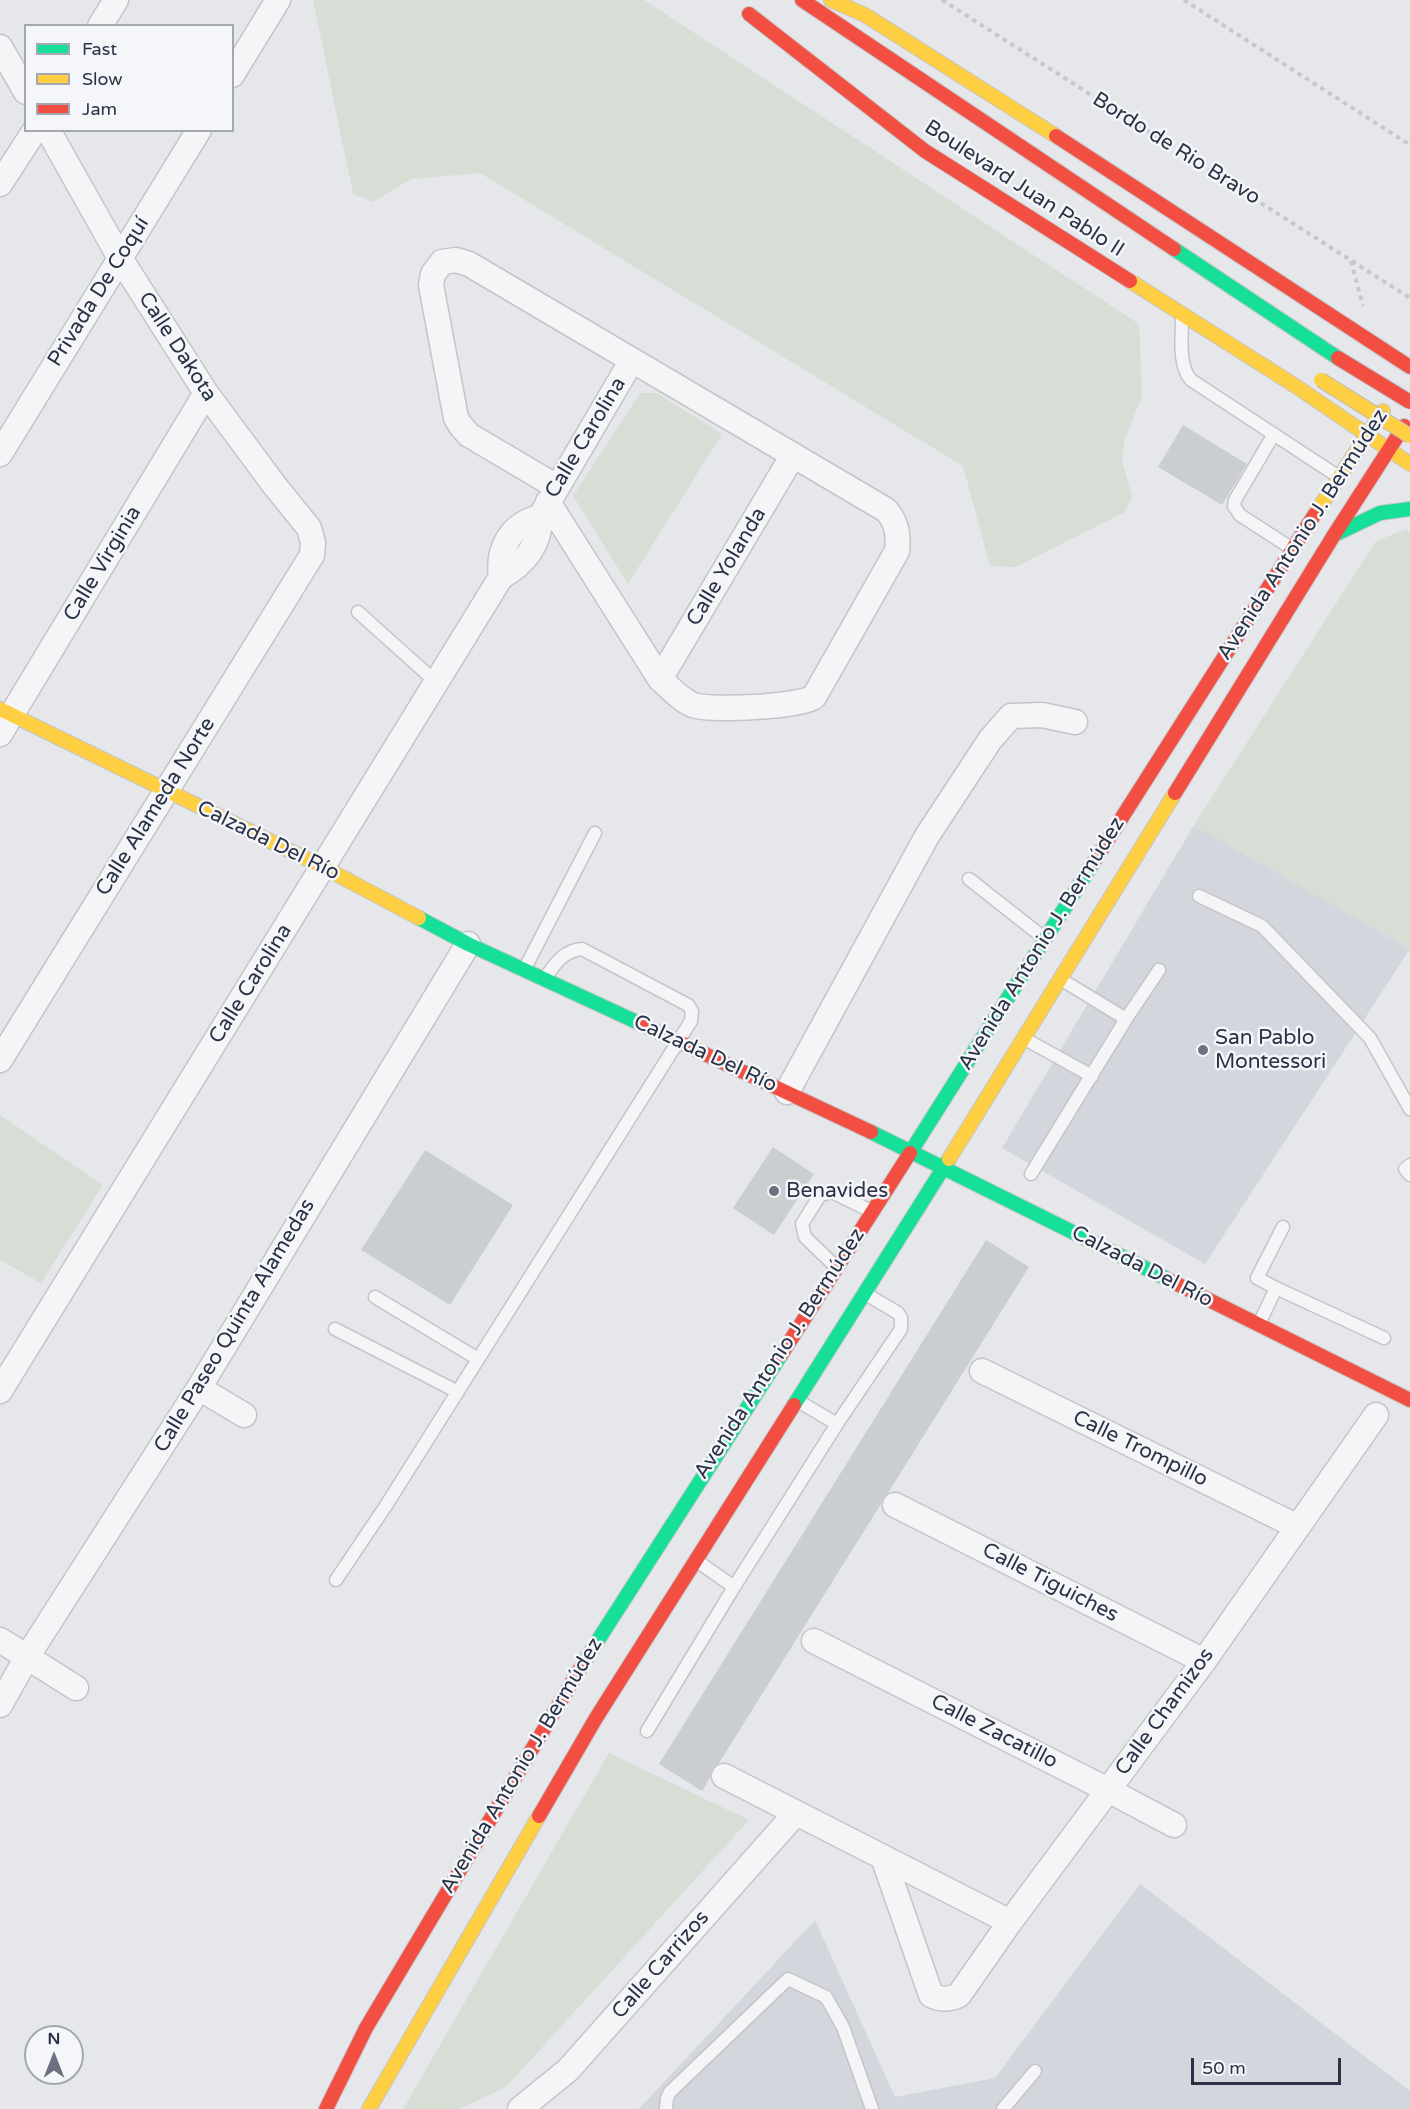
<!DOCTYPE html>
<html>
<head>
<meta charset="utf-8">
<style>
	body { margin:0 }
	#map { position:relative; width:1410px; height:2109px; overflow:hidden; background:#e6e7ea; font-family:"Varela Round",sans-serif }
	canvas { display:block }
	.legend { position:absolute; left:24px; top:24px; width:210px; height:108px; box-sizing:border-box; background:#f4f6f9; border:2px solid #a3a8b1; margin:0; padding:8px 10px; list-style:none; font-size:18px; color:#2a3246 }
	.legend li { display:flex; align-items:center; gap:12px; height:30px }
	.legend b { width:30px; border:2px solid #a3a8b1 }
	.north { position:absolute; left:24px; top:2025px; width:60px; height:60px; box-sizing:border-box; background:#f4f6f9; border:2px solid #a3a8b1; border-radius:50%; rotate:0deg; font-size:16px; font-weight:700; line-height:24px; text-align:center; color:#2a3246 }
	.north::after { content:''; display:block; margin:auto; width:21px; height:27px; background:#6c717f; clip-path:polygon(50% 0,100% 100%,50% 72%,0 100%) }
	.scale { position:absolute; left:1191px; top:2058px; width:150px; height:27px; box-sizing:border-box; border:3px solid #2a3246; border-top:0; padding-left:8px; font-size:18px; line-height:21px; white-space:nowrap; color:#2a3246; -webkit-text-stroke:4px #f4f6f9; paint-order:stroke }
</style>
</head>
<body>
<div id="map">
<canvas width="1410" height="2109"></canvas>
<ul class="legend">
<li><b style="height:8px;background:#16e098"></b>Fast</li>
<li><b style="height:8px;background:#ffcf43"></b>Slow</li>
<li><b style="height:8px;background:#f24e42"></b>Jam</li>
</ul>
<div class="north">N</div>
<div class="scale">50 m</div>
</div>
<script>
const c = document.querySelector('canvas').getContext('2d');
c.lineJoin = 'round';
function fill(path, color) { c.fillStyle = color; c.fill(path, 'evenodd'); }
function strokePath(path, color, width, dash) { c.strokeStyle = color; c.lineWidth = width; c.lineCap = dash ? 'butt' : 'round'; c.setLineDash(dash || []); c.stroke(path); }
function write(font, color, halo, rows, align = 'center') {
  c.font = font + ' "Varela Round",sans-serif'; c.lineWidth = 5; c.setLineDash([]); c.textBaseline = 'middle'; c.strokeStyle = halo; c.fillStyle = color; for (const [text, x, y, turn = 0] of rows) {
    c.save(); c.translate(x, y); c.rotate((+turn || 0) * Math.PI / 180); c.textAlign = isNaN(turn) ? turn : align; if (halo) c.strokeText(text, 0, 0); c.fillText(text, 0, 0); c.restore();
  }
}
fill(new Path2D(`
	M1194,825L1410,949L1205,1264L1002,1148Z
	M1140,1884L1410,2091V2109H639L815,1920L895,2097L995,2078Z`), '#d4d6dd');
fill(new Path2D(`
	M313,0H644L1139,324L1142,396L1125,439L1122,461L1132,496L1125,512L1016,567L990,566L963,466L480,173L411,179L373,202L353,194Z
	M640,393H657L722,434L628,584L573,496Z
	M1406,529L1410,532V949L1194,825L1376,541Z
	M0,1115L103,1185L41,1283L0,1260Z
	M609,1753L749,1820L506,2087L459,2109H403Z`), '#d6ded5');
fill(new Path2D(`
	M1183,425L1247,464L1222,505L1158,467Z
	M773,1147L814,1174L774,1235L733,1208Z
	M425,1150L513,1205L450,1305L361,1250Z
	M986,1240L1029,1267L888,1493L883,1498L881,1504L719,1763L712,1769L710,1778L702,1791L659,1764Z`), '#cbced1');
const lane = new Path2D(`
	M1182,319C1182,338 1178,365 1191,380L1339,477
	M1274,434L1235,500L1234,506L1240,515L1291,548
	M358,612L436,682
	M969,879L1044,938
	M1199,896L1262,926L1370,1038L1410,1109
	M524,970L595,833
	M1062,980L1126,1019
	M1025,1039L1092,1076
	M1410,1165L1405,1169L1410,1175
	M1031,1174L1126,1019L1159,970
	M835,1266L805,1237L802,1224L820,1195L832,1192L871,1211
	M1276,1288L1257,1278L1283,1227
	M375,1297L478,1359
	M1259,1324L1276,1288L1384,1338
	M335,1329L458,1392
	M798,1401L837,1424
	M697,1561L734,1587L837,1424L901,1329V1318L898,1313L866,1294
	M336,1580L387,1504L691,1021L692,1011L688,1005L582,949C564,950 554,965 545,978
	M647,1731L734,1587
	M666,2109L667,2098L670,2092L788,1979L826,1997L843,2027L872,2109
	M1003,2109L1035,2071`);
const street = new Path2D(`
	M100,26L116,0
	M0,47L26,92
	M232,75L278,0
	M0,184L35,130
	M0,454L199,130
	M548,502L660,679C670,688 681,700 693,705C711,711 798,707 814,697L897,551C899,535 897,522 886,510L469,264L456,260L442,262L433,274L431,285L456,418L461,426L469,435L557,487
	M501,577C497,548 511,524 540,517
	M660,679L793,455
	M0,734L206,393
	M0,1060L312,555L313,543L309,528L275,486L206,393L120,258L48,130
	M787,1092L927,836L990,740L1011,716L1042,715L1075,722
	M982,1371L1298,1527
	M199,1388L244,1415
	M0,1391L501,577C524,564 541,544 540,517L632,360
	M895,1505L1204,1661
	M0,1640L76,1688
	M814,1641L1108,1790L1174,1825
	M0,1705L27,1657L199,1388L468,944
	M724,1776L1010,1922
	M883,1857L931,1995C941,2000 949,2000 959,1995L1010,1922L1204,1661L1376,1415
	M520,2109L568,2070L796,1813`);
const fast = new Path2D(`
	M1174,249L1338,358
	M1334,535L1380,513L1410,509
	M419,918L468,944L641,1024
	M871,1132L1167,1279
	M910,1153L1093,863
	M794,1405L949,1159
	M584,1662L781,1355`);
const slow = new Path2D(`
	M831,0L865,15L1056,136
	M1130,281L1294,385L1410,464
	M1315,514L1383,411
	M0,709L323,867L419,918
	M949,1159L1175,793
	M369,2109L539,1816`);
const jam = new Path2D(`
	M802,0L1174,249
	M749,14L925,151L1130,281
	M1056,136L1410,367
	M1175,793L1334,535L1404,426
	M1093,863L1315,514
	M641,1024L871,1132
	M1167,1279L1410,1400
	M781,1355L910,1153
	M539,1816L596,1718L794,1405
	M326,2109L366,2028L584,1662`);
strokePath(lane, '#c4c5c8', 15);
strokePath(street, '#c4c5c8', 27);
strokePath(fast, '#c4c5c8', 16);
strokePath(slow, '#c4c5c8', 16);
strokePath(jam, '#c4c5c8', 16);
strokePath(new Path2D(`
	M942,0L1410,298
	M1184,0L1410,145
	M1351,261L1363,306`), '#c6c8cc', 4, [4.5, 4.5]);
strokePath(lane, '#f5f5f7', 12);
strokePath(street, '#f5f5f7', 24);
strokePath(fast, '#16e098', 14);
strokePath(slow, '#ffcf43', 14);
strokePath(jam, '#f24e42', 14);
const slowBridge = new Path2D(`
	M1321,380L1410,436`);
const jamBridge = new Path2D(`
	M1338,358L1410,402`);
strokePath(slowBridge, '#b8babf', 16, []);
strokePath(jamBridge, '#b8babf', 16, []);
strokePath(slowBridge, '#ffcf43', 14);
strokePath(jamBridge, '#f24e42', 14);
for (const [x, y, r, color] of [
	[1203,1050,6,"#6c717f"],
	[774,1191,6,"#6c717f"]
]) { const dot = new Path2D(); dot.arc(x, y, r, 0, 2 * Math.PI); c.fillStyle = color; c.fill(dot); strokePath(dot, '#f4f6f9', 2); }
write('21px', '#2a3246', '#f4f6f9', [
	["Bordo de Rio Bravo",1176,149,32],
	["Boulevard Juan Pablo II",1024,189,33],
	["Privada De Coquí",99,292,-58],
	["Calle Dakota",177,347,57],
	["Calle Carolina",586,438,-59],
	["Avenida Antonio J. Bermúdez",1303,535,-57],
	["Calle Virginia",103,564,-59],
	["Calle Yolanda",727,567,-59],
	["Calle Alameda Norte",156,807,-58],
	["Calzada Del Río",268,841,26],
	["Avenida Antonio J. Bermúdez",1042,944,-58],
	["Calle Carolina",251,984,-58],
	["Calzada Del Río",705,1054,25],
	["Calzada Del Río",1142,1267,27],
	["Calle Paseo Quinta Alamedas",235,1326,-59],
	["Avenida Antonio J. Bermúdez",780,1354,-57],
	["Calle Trompillo",1140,1449,26],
	["Calle Tiguiches",1050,1583,27],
	["Calle Chamizos",1165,1712,-54],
	["Calle Zacatillo",994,1732,27],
	["Avenida Antonio J. Bermúdez",522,1766,-59],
	["Calle Carrizos",661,1965,-49]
]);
write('21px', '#2a3246', '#f4f6f9', [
	["San Pablo",1215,1038],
	["Montessori",1215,1062],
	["Benavides",786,1191]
], 'left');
</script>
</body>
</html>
